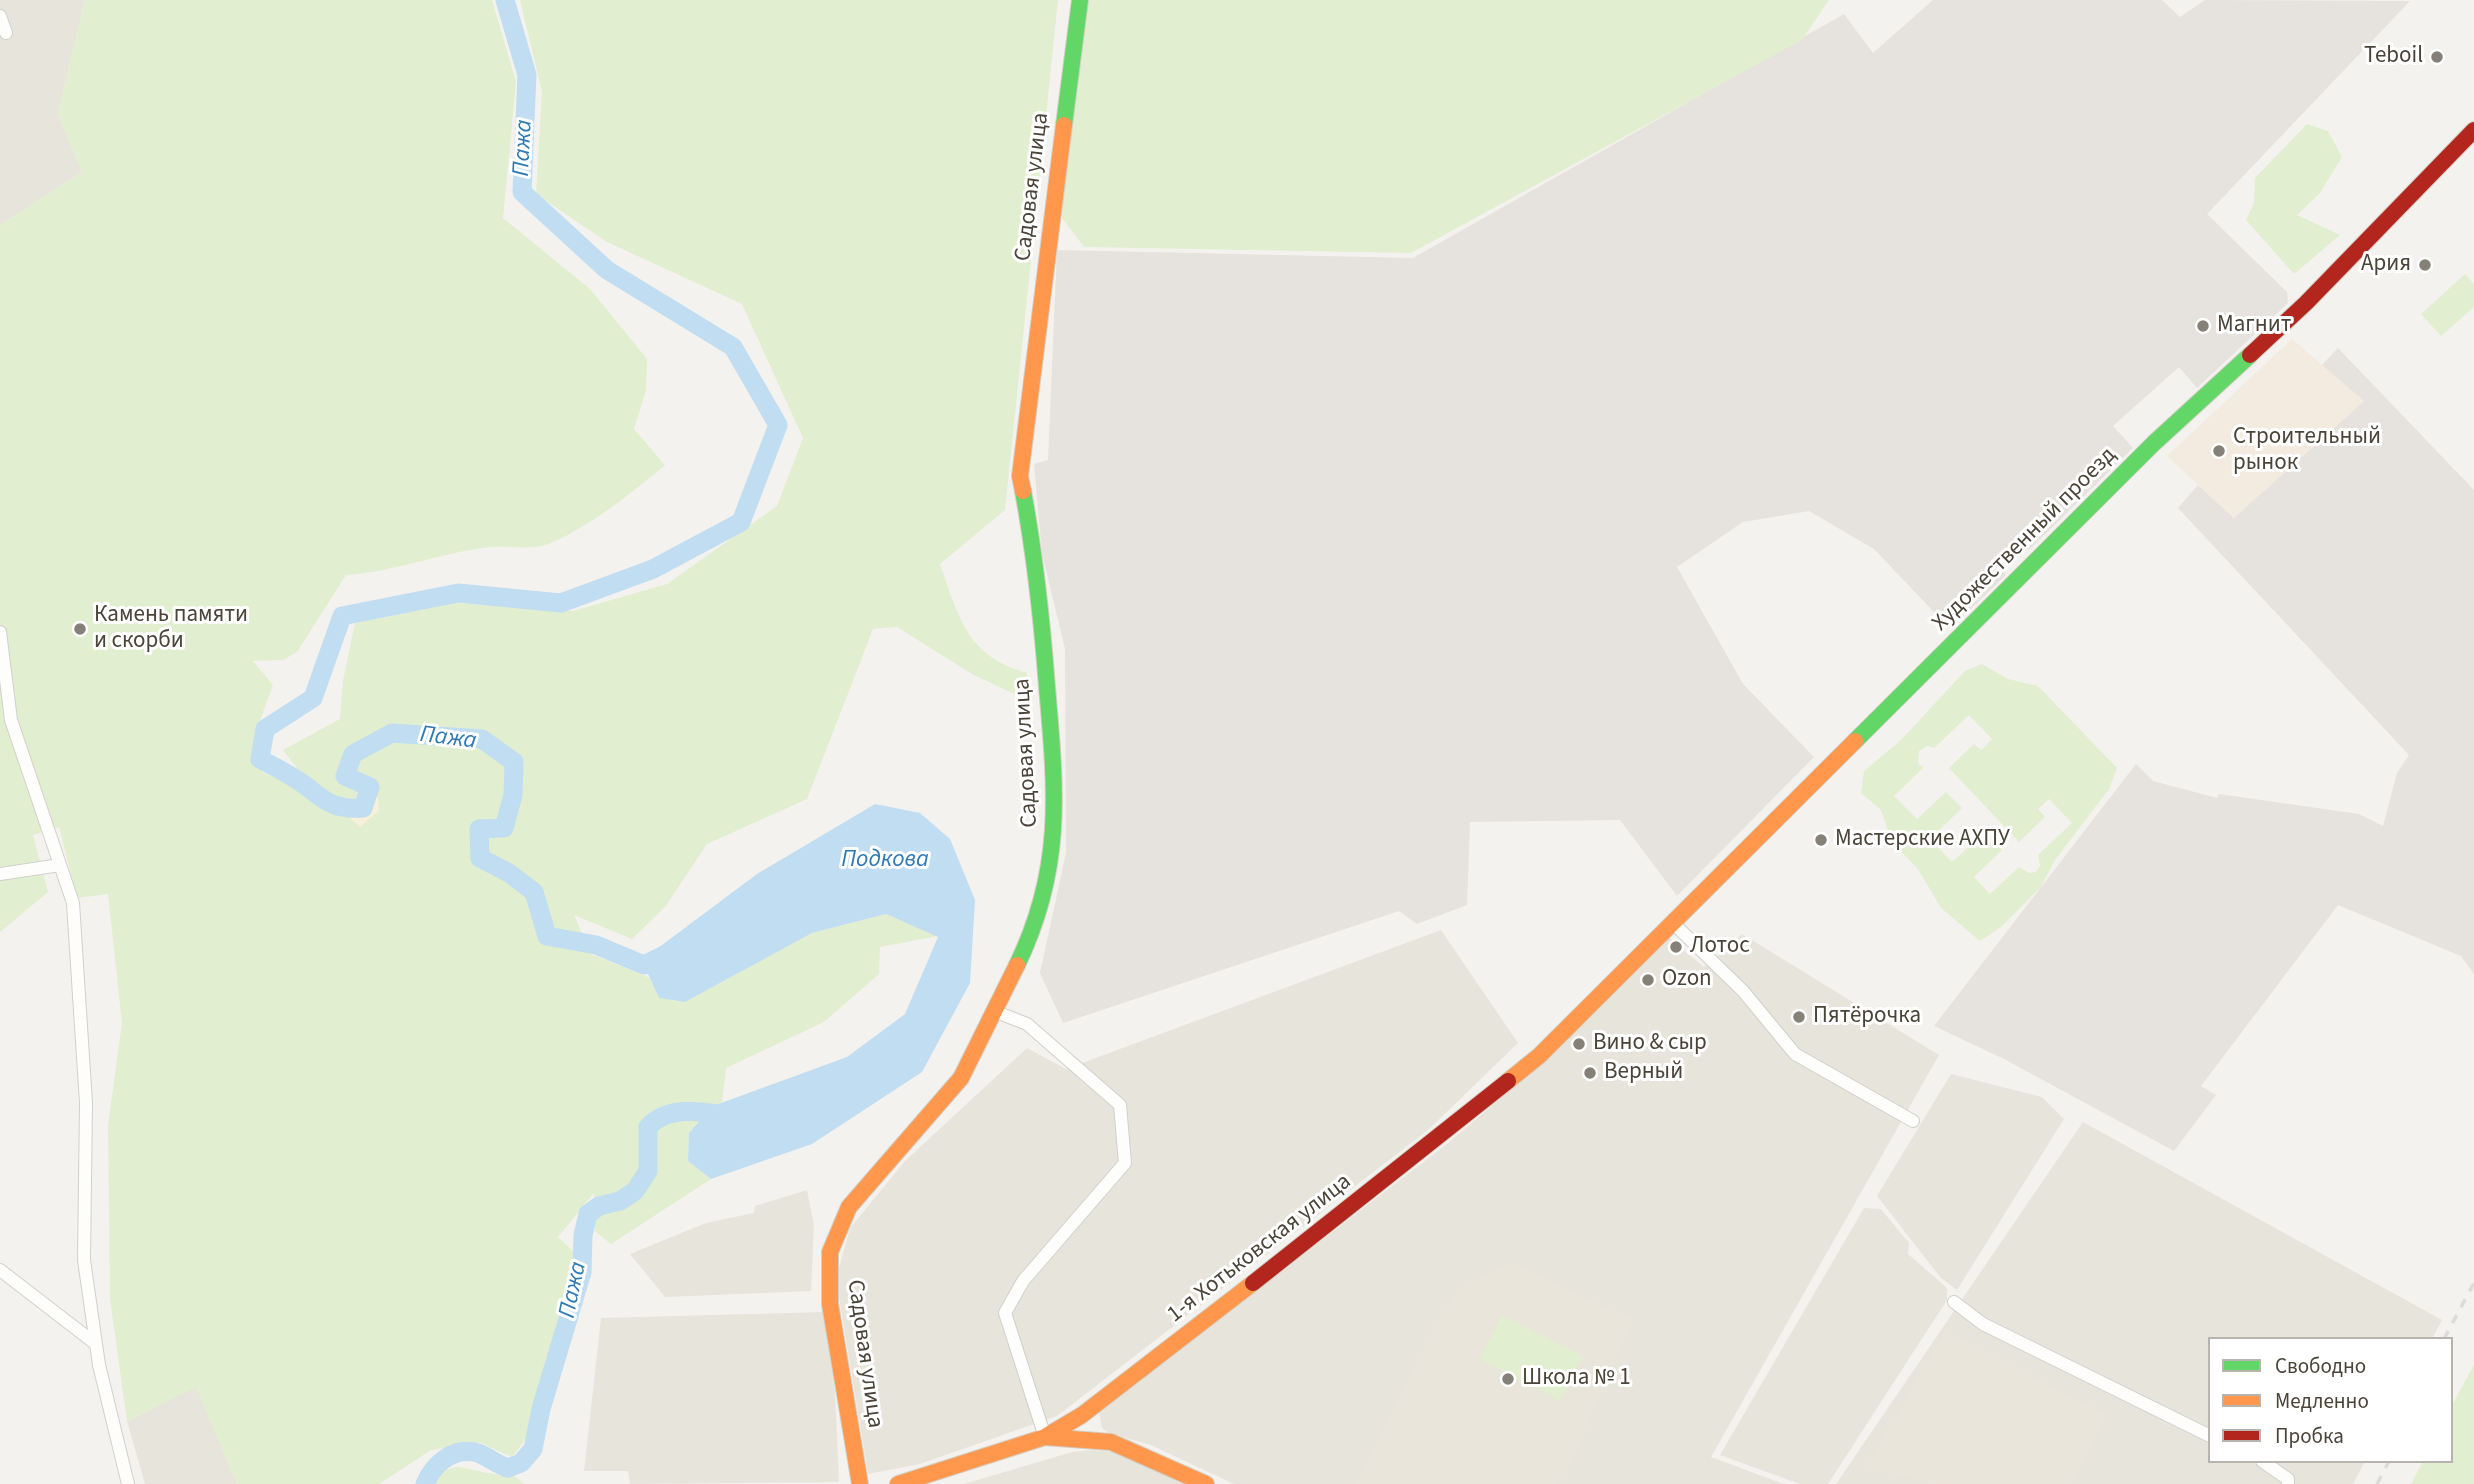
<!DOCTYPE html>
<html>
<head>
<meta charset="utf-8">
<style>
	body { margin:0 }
	#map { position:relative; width:2474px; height:1484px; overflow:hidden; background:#f4f2ee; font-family:"Source Sans 3",sans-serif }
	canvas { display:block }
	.legend { position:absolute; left:2208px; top:1337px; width:245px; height:126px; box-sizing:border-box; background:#fff; border:2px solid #b7b4b0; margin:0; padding:9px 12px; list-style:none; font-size:21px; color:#4b4439 }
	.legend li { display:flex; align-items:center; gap:14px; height:35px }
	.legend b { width:35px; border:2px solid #b7b4b0 }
</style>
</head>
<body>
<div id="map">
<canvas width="2474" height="1484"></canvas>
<ul class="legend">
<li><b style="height:9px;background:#63d668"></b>Свободно</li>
<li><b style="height:9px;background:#ff974d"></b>Медленно</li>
<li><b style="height:9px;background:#b3261e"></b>Пробка</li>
</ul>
</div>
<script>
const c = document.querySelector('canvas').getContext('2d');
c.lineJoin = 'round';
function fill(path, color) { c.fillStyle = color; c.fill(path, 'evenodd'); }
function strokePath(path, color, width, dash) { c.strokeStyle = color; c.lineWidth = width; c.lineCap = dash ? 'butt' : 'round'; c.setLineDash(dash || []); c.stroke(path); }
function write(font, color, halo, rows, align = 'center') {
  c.font = font + ' "Source Sans 3",sans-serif'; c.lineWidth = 6; c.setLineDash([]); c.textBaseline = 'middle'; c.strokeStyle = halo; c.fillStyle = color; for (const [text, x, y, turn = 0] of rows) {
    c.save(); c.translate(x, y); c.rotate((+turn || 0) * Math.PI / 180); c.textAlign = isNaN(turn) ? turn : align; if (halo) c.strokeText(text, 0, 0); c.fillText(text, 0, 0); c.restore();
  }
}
fill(new Path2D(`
	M0,0H85L58,114L82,172L0,225Z
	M1441,930L1518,1043L1428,1130L1057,1416L920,1464L868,1474L836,1279L850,1228L905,1161L1027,1048L1066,1069Z
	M1742,934L1939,1055L1711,1457L1784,1484H1234L1151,1445L1109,1433L1102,1428L1099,1412L1448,1143L1540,1065L1669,938L1704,967Z
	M1951,1074L2042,1097L2064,1119L1957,1290L1940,1277L1877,1196Z
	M2083,1122L2442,1320L2432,1339H2210V1461H2365L2353,1484H1836Z
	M807,1190L814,1225L811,1291L665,1297L630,1254L706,1223L754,1213L755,1206Z
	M1864,1208L1881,1209L1909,1243L1908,1254L1947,1288V1300L1828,1484H1800L1720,1455Z
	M825,1312L835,1393L839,1482L630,1484L628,1471H584L601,1318Z
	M196,1386L237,1484H145L127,1421Z
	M1093,1450L1117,1452L1186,1484H964L1072,1452Z`), '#e7e4dc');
fill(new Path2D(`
	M2292,339L2364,401L2234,518L2167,456Z`), '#f3ebdf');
fill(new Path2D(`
	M1933,0H2162L2180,17L2205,0L2410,1L2207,214L2287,292L2288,303L2197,388L2179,367L2113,426L2133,448L2029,550L2007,554L2005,576L1950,629L1874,549L1809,511L1743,522L1677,567L1743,684L1814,757L1677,896L1620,820L1470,822L1467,905L1417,924L1399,911L1063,1023L1040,973L1066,853L1065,649L1042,553L1034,464L1048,460L1057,250L1413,258L1844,14L1873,53Z
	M2338,348L2474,490V974L2461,956L2338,905L2201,1086L2216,1095L2174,1151L2004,1059L1934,1026L2136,764L2153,781L2217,798L2219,794L2359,814L2383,826L2397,773L2409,755L2178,508L2198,485L2234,518L2364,401L2322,365Z`), '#e6e2de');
fill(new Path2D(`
	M1513,1262L1633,1320L1571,1464L1557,1484H1355L1454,1293Z
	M1945,1332L2107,1414L2073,1484H1937L1865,1468Z`), '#eae5da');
fill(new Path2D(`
	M85,0H492L516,82L503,218L590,289L647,359L646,390L634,429L665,465C630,494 592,525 551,543C531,552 503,544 482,548C435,555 392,572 346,575L297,652L283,660L253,661L273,685L256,731L262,772L318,796L283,750L340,719L343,681L355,623L455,603L573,611L667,584L777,506L803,438L742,304L607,242L536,194L542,92L520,0H1058L1005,510L940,564C959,617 966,656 1027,673L1025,699L972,674L897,627L873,629L807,799L707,844L665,907L632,939L574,915L591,954L650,978L659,998L685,1002L812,933L886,914L938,936L880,947L879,974L824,1022L726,1068L722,1103L713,1106L689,1133L688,1161L711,1179L611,1244L595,1231L594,1193L558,1237L575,1253L527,1437L512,1457L481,1443L431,1450L379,1484H237L196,1387L127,1421L110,1299L108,1125L122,1023L108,894L77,898L59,827L33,835L48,892L0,932V225L82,172L58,114Z
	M1087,0H1829L1802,40L1411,253L1084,247L1062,218L1071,106Z
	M2307,124L2328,131L2342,157L2320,193L2297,215L2340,235L2294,274L2246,220L2254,203L2255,178Z
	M2465,274L2474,284V307L2441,336L2421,314Z
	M1982,664L2008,679L2038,686L2117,768L2109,789L2055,860L2041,887L2001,927L1980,941L1941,908L1918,869L1892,842L1881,810L1861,793L1864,771L1901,740L1965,671ZM1969,715L1992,739L1981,750L1974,744L1949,768L2019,842L2045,817L2038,809L2049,799L2072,823L2038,855L2040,866L2036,872L2029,873L2019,867L1990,894L1974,877L2002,850L1985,832L1952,862L1930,839L1962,808L1946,792L1917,819L1894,796L1923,768L1918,763L1919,751L1928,746L1934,748Z
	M1502,1315L1583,1356L1560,1401L1479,1359Z
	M2474,1365V1484H2411L2423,1461H2451V1407Z
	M456,1467C475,1468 492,1478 511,1473L524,1484H432L441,1471Z`), '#e1eecf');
fill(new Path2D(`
	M368,792L378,798L379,811L360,827L350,818L349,809L363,808Z`), '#f7f0da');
fill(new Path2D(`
	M875,804L920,813L950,839L975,900L970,983L922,1072L812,1144L711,1179L688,1161L689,1133L713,1106L847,1057L905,1014L938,937L886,914L812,933L685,1002L659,998L644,965L654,951L757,874Z`), '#c0ddf1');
strokePath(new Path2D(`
	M505,0L527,75L522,192L607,270L733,347L778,425L741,522L653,569L561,603L458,593L342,616L313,698L265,729L260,759C271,765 283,771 294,778C321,794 326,811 363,808L370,787L345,776L353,754L392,733L482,739L514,762L513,795L504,828L479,829L480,858L509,873L534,892L547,936L596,945L644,965L668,953
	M425,1484C433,1464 454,1446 478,1453C489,1457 497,1465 508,1468L521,1463L533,1449L541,1409L582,1272L583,1235L588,1214L599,1206L620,1201L635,1191L648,1171V1127C670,1104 704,1112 732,1116`), '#c0ddf1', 19);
const street = new Path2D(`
	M0,16L6,33
	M0,632L11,720L73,903L86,1103L84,1260L99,1365L128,1484
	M0,874L60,865
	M1674,924L1743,991L1795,1054L1913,1121
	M994,1011L1027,1024L1120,1105L1125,1163L1023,1281L1005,1313L1045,1437
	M0,1270L96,1344
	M1954,1302L1983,1324L2210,1436
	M2262,1461L2288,1479V1484`);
const fast = new Path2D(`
	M1064,125L1080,0
	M1855,741L2154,443L2250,355
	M1017,965C1064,868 1056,791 1047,687C1042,621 1035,556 1023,491`);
const slow = new Path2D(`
	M1023,491L1020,476L1064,125
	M1508,1081L1539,1056L1855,741
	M1045,1437L1111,1442L1206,1484
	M860,1484L830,1304V1252L849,1207L961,1078L1017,965
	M898,1484L1045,1437L1082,1415L1253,1283`);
const jam = new Path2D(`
	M2250,355L2306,303L2474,130
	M1253,1283L1508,1081`);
strokePath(street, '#d2d0cb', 14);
strokePath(fast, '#d3cfc5', 18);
strokePath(slow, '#d3cfc5', 18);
strokePath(jam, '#d3cfc5', 18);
strokePath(street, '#fdfdfc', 12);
strokePath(fast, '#63d668', 16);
strokePath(slow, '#ff974d', 16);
strokePath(jam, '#b3261e', 16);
strokePath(new Path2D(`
	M2444,1339L2474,1283
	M2377,1484L2389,1461`), '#dbdbda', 3.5, [9, 9]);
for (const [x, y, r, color] of [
	[2437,57,7,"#868178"],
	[2425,265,7,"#868178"],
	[2203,326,7,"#868178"],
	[2219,451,7,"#868178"],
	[80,629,7,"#868178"],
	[1821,840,7,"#868178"],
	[1676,947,7,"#868178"],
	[1648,980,7,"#868178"],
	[1799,1017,7,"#868178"],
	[1579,1044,7,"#868178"],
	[1590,1073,7,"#868178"],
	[1508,1379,7,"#868178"]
]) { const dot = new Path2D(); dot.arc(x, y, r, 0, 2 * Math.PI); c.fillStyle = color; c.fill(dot); strokePath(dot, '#fff', 2.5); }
write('23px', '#4b4439', '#fff', [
	["Teboil",2423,57,"right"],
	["Ария",2411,265,"right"],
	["Магнит",2217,326],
	["Строительный",2233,438],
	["рынок",2233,464],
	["Камень памяти",94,616],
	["и скорби",94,642],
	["Мастерские АХПУ",1835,840],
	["Лотос",1690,947],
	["Ozon",1662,980],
	["Пятёрочка",1813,1017],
	["Вино & сыр",1593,1044],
	["Верный",1604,1073],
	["Школа № 1",1522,1379]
], 'left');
write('23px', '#4b4439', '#fff', [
	["Садовая улица",1033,187,-83],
	["Художественный проезд",2025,540,-45],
	["Садовая улица",1027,753,-93],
	["1-я Хотьковская улица",1260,1249,-38],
	["Садовая улица",864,1354,82]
]);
write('italic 24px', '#2e7ab2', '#fff', [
	["Пажа",524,148,-87],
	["Пажа",448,739,7],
	["Подкова",885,861],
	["Пажа",574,1290,-78]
]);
</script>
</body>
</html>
